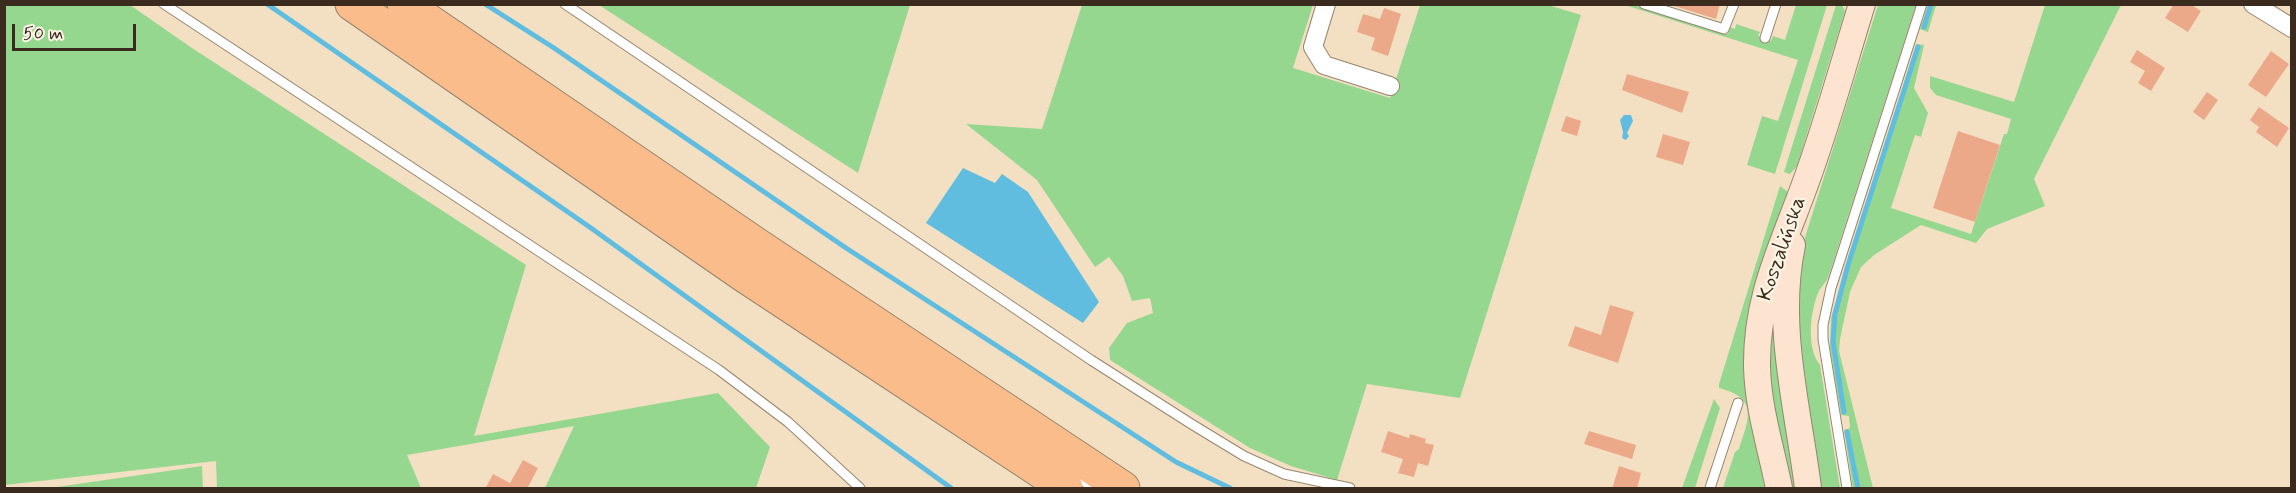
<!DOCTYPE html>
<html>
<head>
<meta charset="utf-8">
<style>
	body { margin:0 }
	#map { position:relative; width:2296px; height:493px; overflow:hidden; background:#f3e0c3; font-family:Mynerve,sans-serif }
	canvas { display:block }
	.frame { position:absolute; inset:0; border:6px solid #3b2a1e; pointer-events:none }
	.scale { position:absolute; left:12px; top:24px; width:124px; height:27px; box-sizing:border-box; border:3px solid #3b2a1e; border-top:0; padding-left:8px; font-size:18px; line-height:21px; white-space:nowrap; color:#3b2a1e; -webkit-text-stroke:4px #fcf5e5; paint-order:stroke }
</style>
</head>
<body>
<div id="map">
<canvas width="2296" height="493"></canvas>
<div class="frame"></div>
<div class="scale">50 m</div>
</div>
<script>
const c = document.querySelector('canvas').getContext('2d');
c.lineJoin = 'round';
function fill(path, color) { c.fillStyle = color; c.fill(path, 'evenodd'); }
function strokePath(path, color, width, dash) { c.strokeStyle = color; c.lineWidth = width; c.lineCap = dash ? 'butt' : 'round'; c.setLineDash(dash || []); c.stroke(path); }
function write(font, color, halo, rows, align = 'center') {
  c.font = font + ' Mynerve,sans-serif'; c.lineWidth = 4.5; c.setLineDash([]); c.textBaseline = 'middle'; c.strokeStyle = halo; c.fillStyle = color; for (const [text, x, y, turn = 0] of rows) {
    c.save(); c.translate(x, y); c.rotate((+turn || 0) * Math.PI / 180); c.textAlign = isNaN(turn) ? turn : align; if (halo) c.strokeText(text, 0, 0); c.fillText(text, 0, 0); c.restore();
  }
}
fill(new Path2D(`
	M4,5H130L192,48L526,265L474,436L718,393L770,447L756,488H545L574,426L407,455L421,488H217L216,461L5,485Z
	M599,5H910L858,173Z
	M1082,5H1313L1293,68L1390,98L1420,5H1548L1581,15L1460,398L1367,384L1337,480L1291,466L1250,448L1110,360L1109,348L1127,323L1153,313L1150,298L1132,301L1123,276L1109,257L1095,267L1037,180L966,124L1042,129Z
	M1625,5H1634L1728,34L1730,27L1735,29L1736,24L1760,32L1758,36L1771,41L1773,36L1785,40L1796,5H1827L1775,174L1747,165L1762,116L1778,121L1798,60Z
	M1836,5H1842L1845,11L1797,166L1790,174L1784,172Z
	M1878,5H1916L1829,275C1827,281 1822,286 1819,291C1810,310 1806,348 1820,365L1840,488H1822L1799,359L1796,266Z
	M1928,5H1936L1928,32L1920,29Z
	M2045,5H2121L2034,179L2045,206L1987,229L1976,243L1921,225L1874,255L1861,267L1850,292L1840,339L1839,351L1873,488H1853L1844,430L1850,428L1849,416L1841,415L1830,348L1831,318L1916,44L1924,45L1914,88L1928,113L1921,137L1915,135L1891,208L1971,234L2004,134H2007L2011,119L1936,95L1930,88V76L2014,102Z
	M1780,186L1788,192L1764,267L1770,488H1723L1735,452L1739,449C1749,419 1759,398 1719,388V384Z
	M1775,282L1799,488H1790L1766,401Z
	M1714,399L1720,408L1695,488H1682Z
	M202,466L203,488H50Z`), '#95d78f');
fill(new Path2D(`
	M1624,115H1631L1633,121L1627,133L1629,136L1626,140L1622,138L1623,132L1620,120Z
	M963,168L995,183L1002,174L1028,192L1099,302L1083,323L926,223Z`), '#61bddf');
strokePath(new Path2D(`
	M267,4L591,228L951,488
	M485,4L554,48L846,248L1176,462L1230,488
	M1924,27L1931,4
	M1844,412L1833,342L1835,314L1848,265L1918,47
	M1847,432L1858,488`), '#61bddf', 5);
fill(new Path2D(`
	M1668,4H1720L1716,19Z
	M2174,4H2190L2201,11L2188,32L2165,18Z
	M1384,8L1401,14L1388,56L1371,50L1375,38L1357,32L1363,14L1380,19Z
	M2137,50L2165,68L2151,91L2138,83L2145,71L2130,62Z
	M2271,51L2289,64L2266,97L2248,85Z
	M1627,74L1689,92L1682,113L1622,90Z
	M2207,92L2218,100L2204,120L2193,112Z
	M2259,107L2289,128L2277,147L2256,132L2259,127L2250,120Z
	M1566,116L1581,121L1577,136L1561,131Z
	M1958,131L2000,145L1975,222L1933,208Z
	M1663,134L1690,142L1683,165L1656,157Z
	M1610,305L1634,312L1618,363L1568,346L1575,326L1601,335Z
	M1388,431L1409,438L1410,434L1426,439L1425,443L1434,445L1428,466L1418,463L1414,477L1398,473L1403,459L1381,452Z
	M1589,431L1636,445L1632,459L1584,444Z
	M523,460L538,468L527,489H485L493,474L510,483Z
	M1619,466L1641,473L1637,489H1612Z`), '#eba989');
const lane = new Path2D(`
	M164,4L719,370L788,422L860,488
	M565,4L1091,360L1193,425L1244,456L1284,474L1350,488
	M1644,4L1724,29L1734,4
	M1765,38L1776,4
	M1078,476L1092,488
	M1710,488L1738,403
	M1847,488L1823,339V325L1831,288L1922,4`);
const street = new Path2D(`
	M1326,4L1313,47L1324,65L1390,86
	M2253,4L2292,28`);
const secondary = new Path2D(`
	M1792,245C1775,326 1798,408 1808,488
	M1779,488C1771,448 1758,408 1757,367C1756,298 1781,250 1804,187C1826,128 1843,65 1862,4`);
const highway = new Path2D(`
	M352,4L742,274L1066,488
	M404,4L760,247L1123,488`);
strokePath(lane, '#978570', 11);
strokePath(street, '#978570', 20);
strokePath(secondary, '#978570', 28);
strokePath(highway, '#978570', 35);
strokePath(lane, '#fff', 9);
strokePath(street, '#fff', 18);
strokePath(secondary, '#fde4d0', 26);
strokePath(highway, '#f9bc8a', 33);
write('21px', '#3b2a1e', '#fcf5e5', [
	["Koszalińska",1783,249,-71]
]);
</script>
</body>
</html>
